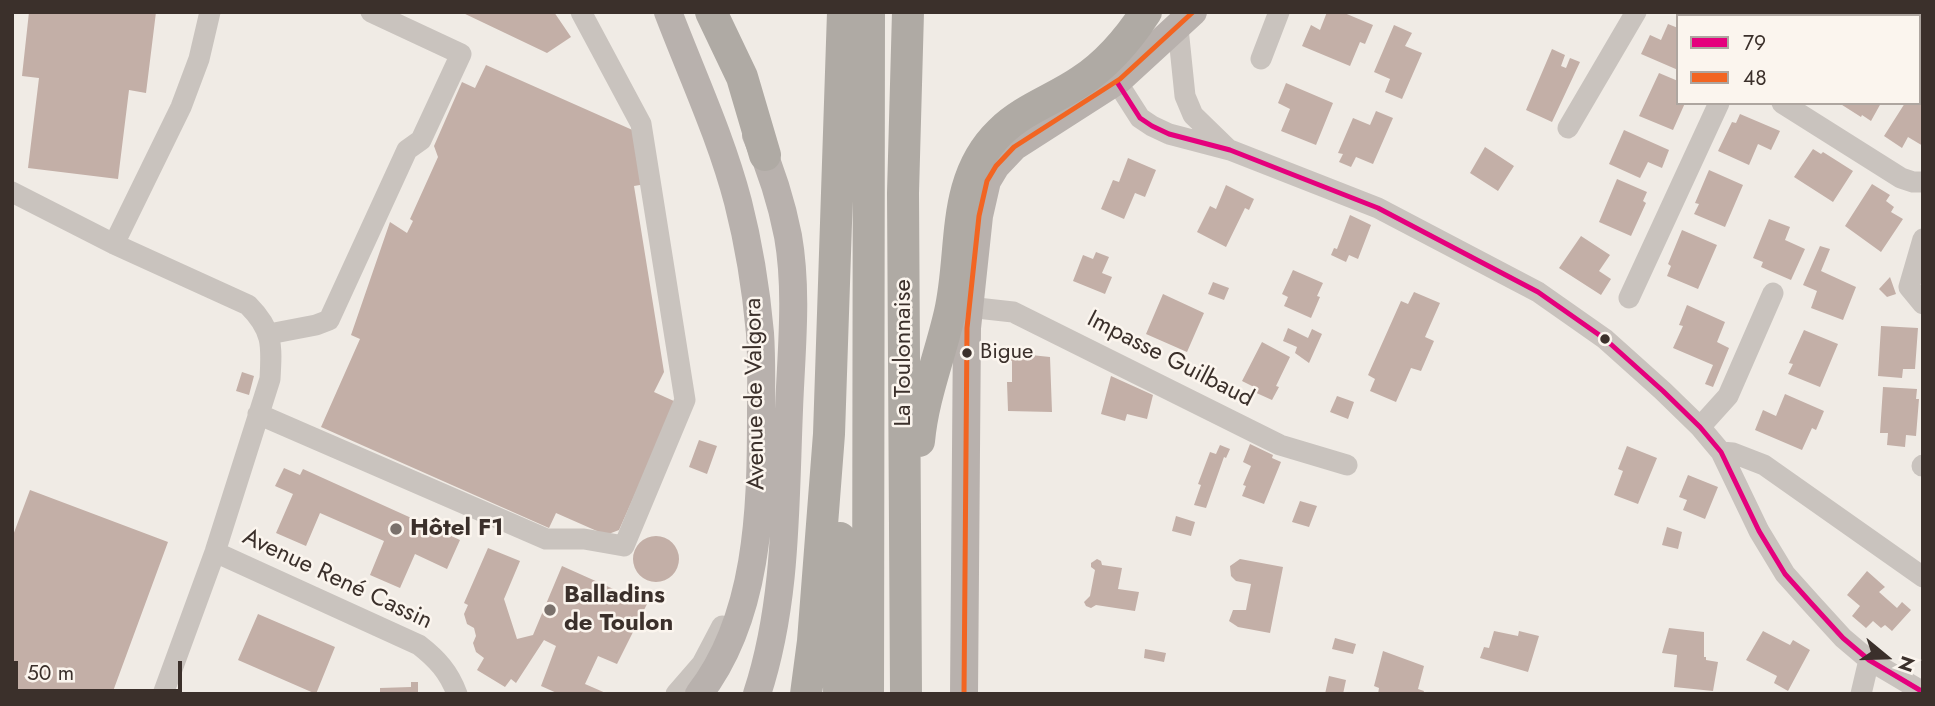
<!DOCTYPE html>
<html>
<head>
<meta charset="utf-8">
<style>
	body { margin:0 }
	#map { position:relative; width:1935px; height:706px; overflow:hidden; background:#f0ebe5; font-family:Jost,sans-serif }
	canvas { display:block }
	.frame { position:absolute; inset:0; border:14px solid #3b302b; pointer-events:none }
	.legend { position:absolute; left:1676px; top:14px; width:245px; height:91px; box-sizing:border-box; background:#fbf5ee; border:2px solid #aea6a0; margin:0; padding:9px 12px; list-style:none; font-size:21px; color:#3b302b }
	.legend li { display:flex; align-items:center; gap:14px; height:35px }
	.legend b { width:35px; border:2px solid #aea6a0 }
	.north { position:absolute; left:1851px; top:622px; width:70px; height:70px; -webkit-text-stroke:5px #fbf5ee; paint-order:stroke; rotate:109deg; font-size:19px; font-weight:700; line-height:28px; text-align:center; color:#3b302b }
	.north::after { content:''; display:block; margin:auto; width:24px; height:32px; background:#3b302b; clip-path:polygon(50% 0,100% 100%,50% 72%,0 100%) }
	.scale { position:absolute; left:14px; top:661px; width:168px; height:32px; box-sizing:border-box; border:4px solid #3b302b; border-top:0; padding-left:9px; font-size:21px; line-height:24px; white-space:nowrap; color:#3b302b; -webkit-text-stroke:5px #fbf5ee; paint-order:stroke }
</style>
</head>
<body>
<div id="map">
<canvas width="1935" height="706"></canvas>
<div class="frame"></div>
<ul class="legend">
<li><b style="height:9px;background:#e5007d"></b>79</li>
<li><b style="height:9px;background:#f26522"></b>48</li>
</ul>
<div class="north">N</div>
<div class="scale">50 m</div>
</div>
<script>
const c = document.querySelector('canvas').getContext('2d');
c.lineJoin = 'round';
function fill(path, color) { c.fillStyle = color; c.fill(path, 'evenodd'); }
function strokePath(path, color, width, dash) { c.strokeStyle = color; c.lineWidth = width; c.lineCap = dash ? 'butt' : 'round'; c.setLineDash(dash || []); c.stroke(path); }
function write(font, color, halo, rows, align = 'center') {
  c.font = font + ' Jost,sans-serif'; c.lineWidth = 5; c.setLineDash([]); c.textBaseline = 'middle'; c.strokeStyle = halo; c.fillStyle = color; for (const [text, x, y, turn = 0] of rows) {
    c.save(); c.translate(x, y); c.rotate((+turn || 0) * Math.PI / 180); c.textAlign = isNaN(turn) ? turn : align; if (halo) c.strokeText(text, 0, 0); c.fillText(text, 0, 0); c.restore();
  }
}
fill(new Path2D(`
	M29,12H156L146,93L129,90L118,179L28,168L39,78L22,76Z
	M461,12H554L571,37L547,53Z
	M1327,12H1342L1373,25L1365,44L1360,42L1350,66L1302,46L1311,25L1320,30Z
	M1668,24L1678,28V70L1641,54L1650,35L1661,40Z
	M1394,25L1412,33L1405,46L1422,53L1402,99L1385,92L1390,79L1374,72Z
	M1552,49L1565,55L1561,66L1566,68L1570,58L1580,62L1552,122L1526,110Z
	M486,65L637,132L646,184L634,186L664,372L654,392L676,402L619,530L606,535L556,513L549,528L321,427L360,339L351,335L390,222L407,233L413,221L410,219L438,157L434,146L462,82L475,88Z
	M1659,73L1678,81V103H1685L1673,130L1639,116Z
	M1286,83L1333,103L1316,145L1281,131L1290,109L1278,103Z
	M1919,99L1923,101V146L1908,137L1902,148L1884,136L1905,103H1919Z
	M1839,103H1881L1871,121L1862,115L1861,117Z
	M1376,111L1393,118L1373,164L1356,157L1351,167L1339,162L1343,154L1338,153L1353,118L1370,125Z
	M1740,114L1780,131L1771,150L1758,144L1749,165L1718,151L1732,122L1736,123Z
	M1624,130L1669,150L1662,168L1648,162L1640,178L1609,164Z
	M1485,147L1514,166L1498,191L1470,173Z
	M1813,149L1821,154L1823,152L1853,171L1833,202L1794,177Z
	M1128,158L1156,170L1145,197L1135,193L1124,219L1101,209L1113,180L1119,182Z
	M1709,170L1743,185L1725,227L1694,214L1699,204L1695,203Z
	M1617,179L1647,192L1643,201L1646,203L1631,236L1599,222Z
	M1872,184L1890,195L1886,201L1894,207L1891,212L1903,219L1881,252L1845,226Z
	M1226,185L1254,199L1249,210L1245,208L1226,247L1197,232L1210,206L1216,209Z
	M1350,215L1371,225L1358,259L1349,255L1346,262L1331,255L1334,248L1337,249Z
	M1769,219L1790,227L1785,240L1805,249L1791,280L1761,267L1763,262L1753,258Z
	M1682,230L1717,245L1698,289L1667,276L1671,266L1668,264Z
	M1581,236L1610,255L1599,271L1611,279L1601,295L1559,268Z
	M1820,246L1830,249L1821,271L1856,287L1843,320L1811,308L1817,291L1803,285Z
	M1096,252L1109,257L1102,273L1112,277L1105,294L1073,281L1083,255L1093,259Z
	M1293,270L1323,283L1317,296L1320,297L1311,318L1284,306L1288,297L1282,294Z
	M1890,277L1896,294L1887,297L1879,289Z
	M1213,282L1229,288L1224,300L1208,294Z
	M1414,292L1440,303L1425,337L1434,341L1421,371L1411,368L1396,402L1370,391L1375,379L1368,375L1401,301L1408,304Z
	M1163,294L1204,313L1187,352L1146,334Z
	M1687,305L1725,322L1717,342L1729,348L1713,387L1705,384L1713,365L1673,348L1683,326L1679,325Z
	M1881,326L1918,328L1915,369H1903L1902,378L1878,376Z
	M1288,328L1308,338L1312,329L1322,334L1309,363L1295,353L1297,347L1283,341Z
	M1804,330L1838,344L1820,387L1788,374L1793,364L1789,363Z
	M1262,342L1290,357L1276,386L1279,387L1272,400L1252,391L1254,387L1242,381Z
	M1015,346L1018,348L1021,354L1050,357L1052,412L1008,411L1007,382H1012V361L1006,358L1005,350L1008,347Z
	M242,372L254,376L249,395L236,391Z
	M1111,376L1153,395L1147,419L1127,414L1125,421L1101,414Z
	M1883,387L1917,389L1916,399H1919L1916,436L1906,435L1905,447L1887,445L1888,433H1880Z
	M1785,394L1824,411L1816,430L1812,428L1802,450L1755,430L1763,410L1776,416Z
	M1337,396L1354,402L1348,419L1330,412Z
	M699,440L717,446L707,474L689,467Z
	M1250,444L1273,455L1272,458L1281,462L1264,504L1242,496L1246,486L1243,485L1251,466L1243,462Z
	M1220,445L1230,449L1226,458L1224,457L1206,508L1194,505L1201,485L1198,484L1210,452L1216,454Z
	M1627,446L1657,458L1638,504L1614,495L1623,471L1618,469Z
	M284,468L300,475L303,469L460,540L447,569L415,554L400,588L370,575L384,541L320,513L306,546L276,533L293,494L275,486Z
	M1688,475L1718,487L1705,519L1683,510L1687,500L1679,497Z
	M30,490L168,542L112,694H12V538Z
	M1300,501L1317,506L1309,527L1292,522Z
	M1176,516L1195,522L1191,536L1172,531Z
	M1667,527L1682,532L1678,549L1662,545Z
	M633 559a23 23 0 1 1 46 0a23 23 0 1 1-46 0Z
	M488,548L520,561L504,599L517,639L533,635L562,566L647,604L617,664L598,656L585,684L608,694H559L541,686L556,646L544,640L516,683L511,679L505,687L477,670L484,658L476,652L473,643L476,636L474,628L467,624L464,614L468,605L464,603Z
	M1097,559L1101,561L1102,565L1122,568L1118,589L1139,592L1135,611L1096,605L1091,608L1086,606L1084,602L1090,596L1095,570L1091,567V563Z
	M1240,559L1283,567L1270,633L1238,627L1229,621L1233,610H1246L1251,584L1236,581L1231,576L1230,566Z
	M1867,571L1885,587L1879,592L1897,608L1902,602L1911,610L1892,631L1885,625L1881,628L1873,621L1866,628L1852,616L1860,606L1847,595Z
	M258,614L335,647L316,694L238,660Z
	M1669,628L1704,632V657H1706V660L1718,662L1713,691L1674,687L1677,655L1662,653Z
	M1494,631L1518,636L1519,631L1539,636L1528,672L1480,658L1484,647L1489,648Z
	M1763,631L1790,645L1793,640L1810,650L1788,691L1774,683L1777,676L1746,660Z
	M1335,638L1356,644L1353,654L1332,649Z
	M1145,649L1166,653L1164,662L1144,658Z
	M1383,651L1424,666L1418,689L1424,691L1423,694H1378L1379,688L1374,686Z
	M1329,676L1346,680L1343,694H1325Z
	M411,682H418V694H380V688L411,687Z`), '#c3afa7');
strokePath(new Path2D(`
	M1751,16L1752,12
	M1178,28L1185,96L1193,115L1228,149
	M1261,59L1279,12
	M1117,82L1140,118L1152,126L1169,134L1230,150L1378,208L1538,292L1605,339L1663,391L1700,427L1721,452L1759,531L1785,574L1811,603L1843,638L1869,660L1923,692
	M1782,103L1901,178L1913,182H1923
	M1568,128L1636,12
	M12,192L114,244L248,305C273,330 272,345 270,379L215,552L163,694
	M1923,239L1909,287L1923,304
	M114,244L181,107L199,59L210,12
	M1629,298L1719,103
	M968,307L1013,312L1280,445L1347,465
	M269,334L316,325L329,320L407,150L421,140L461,54L371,12
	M258,414L546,539H584L624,546L685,400L641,124L581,12
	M1700,427L1728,396L1773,293
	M1721,452L1733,453L1764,465L1923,577
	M1922,466L1923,465
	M215,552L419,645C437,659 449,672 457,694
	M676,694L702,664L722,626
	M1861,694L1869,660`), '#c9c3be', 21);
strokePath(new Path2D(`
	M668,12C692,75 721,137 738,202C749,245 756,289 760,333C762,361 761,390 761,418C761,510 758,618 699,694
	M756,135C770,167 781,200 788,236C798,293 791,353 789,410C785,505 787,603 757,694
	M964,694L967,328L979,216L987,181L996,166L1014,147L1120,79L1193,12`), '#b8b1ad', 28);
strokePath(new Path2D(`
	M711,12L742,77L765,155
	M919,441C923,397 940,356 950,312C964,251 950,180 1000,132C1023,109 1055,99 1081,81C1107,64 1129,38 1146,12
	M806,694L813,641L829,434L843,12
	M839,694L840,538
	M868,694L869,12
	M906,694L903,193L908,12`), '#afaaa4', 32);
strokePath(new Path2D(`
	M1117,82L1140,118L1152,126L1169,134L1230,150L1378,208L1538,292L1605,339L1663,391L1700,427L1721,452L1759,531L1785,574L1811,603L1843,638L1869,660L1923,692`), '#e5007d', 5);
strokePath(new Path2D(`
	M964,694L967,328L979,216L987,181L996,166L1014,147L1120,79L1193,12`), '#f26522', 5);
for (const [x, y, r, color] of [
	[1605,339,6,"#3b302b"],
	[967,353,6,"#3b302b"],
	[396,529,7,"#7a716c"],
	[550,610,7,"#7a716c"]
]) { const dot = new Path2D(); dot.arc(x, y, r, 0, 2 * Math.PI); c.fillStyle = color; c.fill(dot); strokePath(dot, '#fbf5ee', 2.5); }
write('22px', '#3b302b', '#fbf5ee', [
	["Bigue",980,353]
], 'left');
write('24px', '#3b302b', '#fbf5ee', [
	["La Toulonnaise",904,353,-90],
	["Impasse Guilbaud",1170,360,27],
	["Avenue de Valgora",756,394,-91],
	["Avenue René Cassin",337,580,25]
]);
write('bold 24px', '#3b302b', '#fbf5ee', [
	["Hôtel F1",410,529],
	["Balladins",564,596],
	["de Toulon",564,624]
], 'left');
</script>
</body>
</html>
